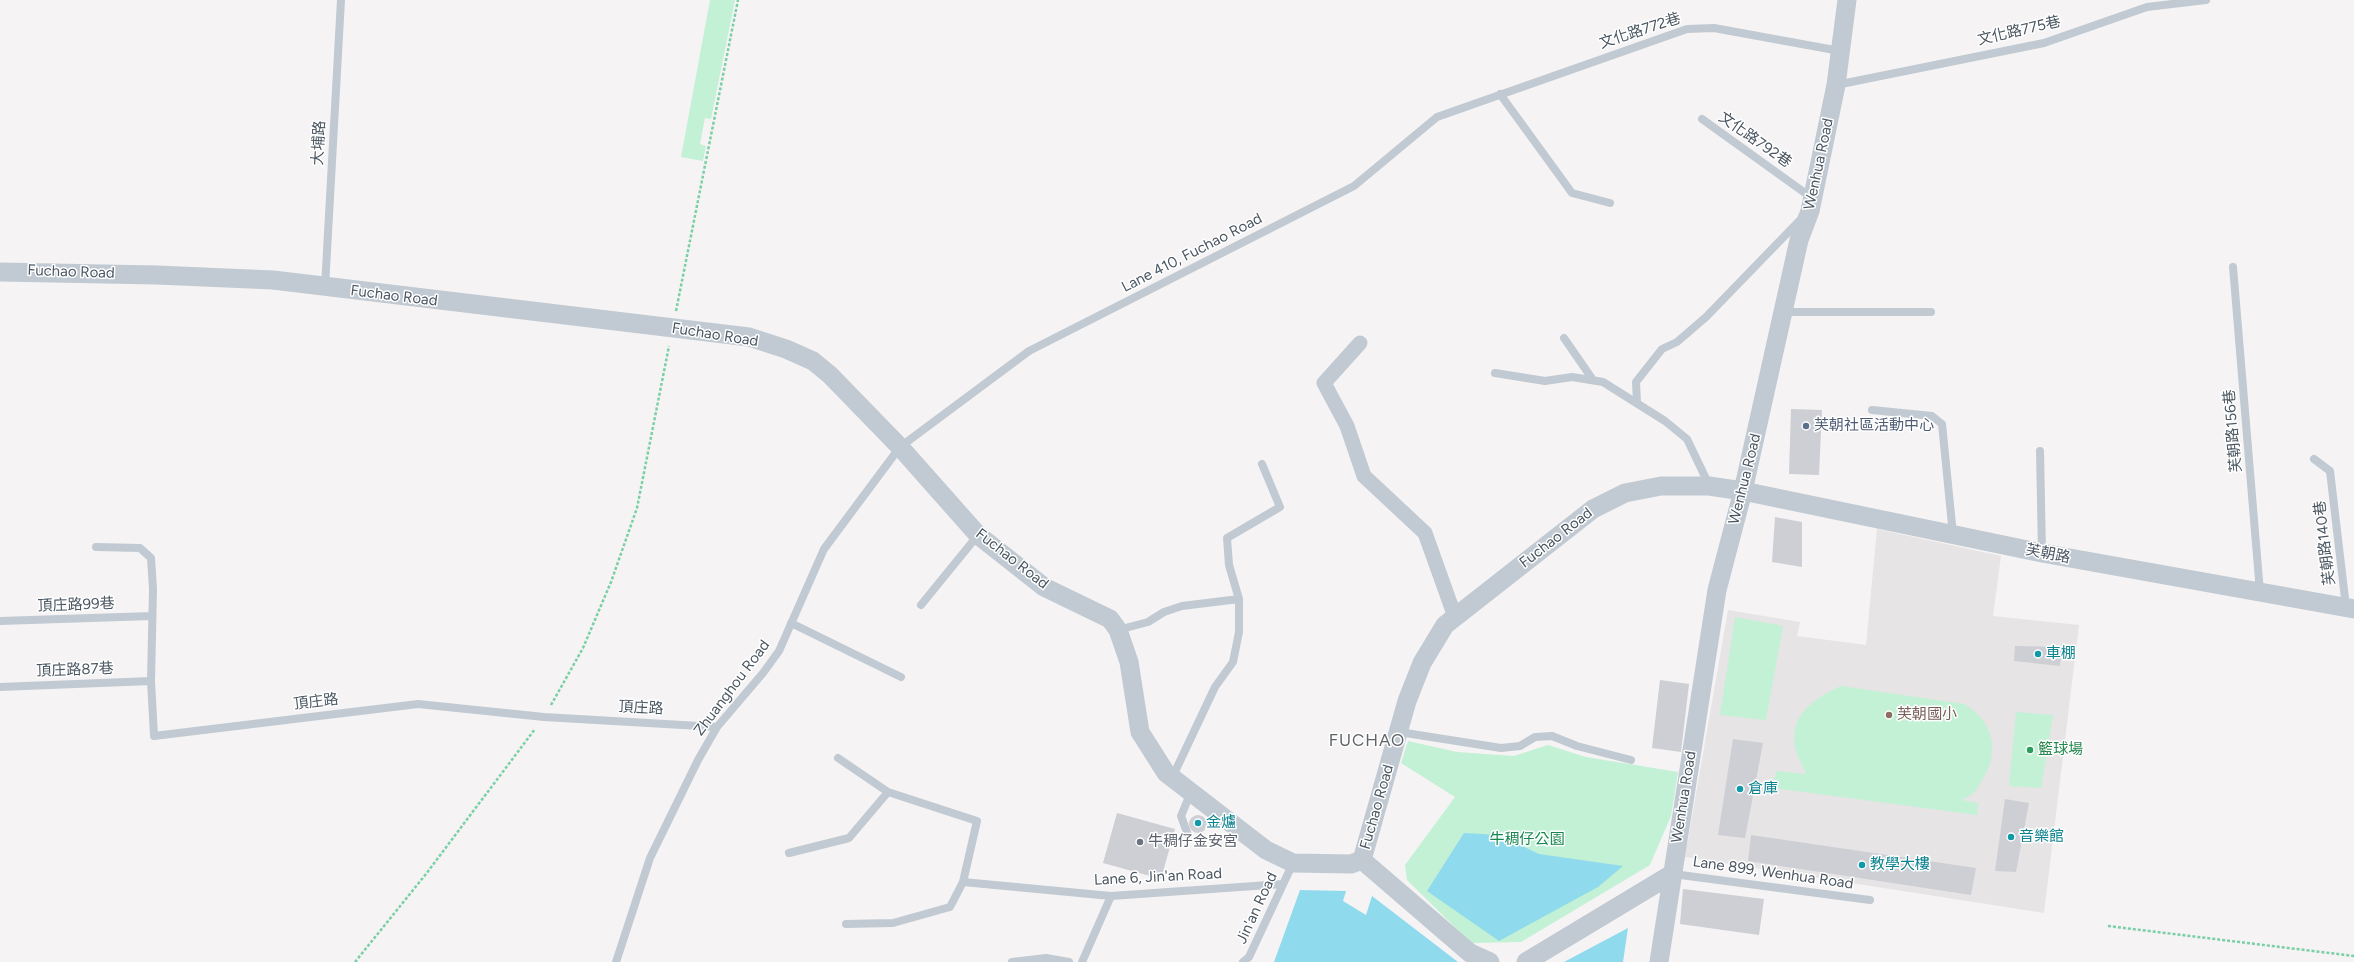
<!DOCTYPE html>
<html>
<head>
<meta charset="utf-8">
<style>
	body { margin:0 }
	canvas { display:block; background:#f5f3f3 }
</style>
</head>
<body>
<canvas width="2354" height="962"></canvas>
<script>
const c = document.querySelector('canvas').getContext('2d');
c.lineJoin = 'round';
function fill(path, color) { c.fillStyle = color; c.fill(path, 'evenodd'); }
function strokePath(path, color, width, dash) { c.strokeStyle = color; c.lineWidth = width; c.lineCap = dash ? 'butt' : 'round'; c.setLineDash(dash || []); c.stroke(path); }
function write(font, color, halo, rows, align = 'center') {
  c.font = font + ' Figtree,"Noto Sans TC",sans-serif'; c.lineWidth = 3; c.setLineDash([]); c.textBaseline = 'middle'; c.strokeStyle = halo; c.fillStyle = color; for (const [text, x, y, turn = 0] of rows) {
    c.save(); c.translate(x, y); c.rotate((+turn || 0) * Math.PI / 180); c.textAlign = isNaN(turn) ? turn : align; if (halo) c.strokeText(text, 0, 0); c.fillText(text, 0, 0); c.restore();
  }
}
fill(new Path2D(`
	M1877,529L2001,556L1993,616L2079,625L2044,913L1685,857L1728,610L1800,622L1797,636L1866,645Z`), '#e6e4e5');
fill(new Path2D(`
	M710,0H735L711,119L705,118L700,144L706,146L703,161L681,157Z
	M1735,617L1783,626L1766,720L1720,715Z
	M1841,686L1964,704C1992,720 2000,749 1984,777C1981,781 1978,789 1974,792C1971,796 1965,798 1961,800L1978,803L1977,815L1773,788L1776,771L1806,774C1803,767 1799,759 1796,751C1787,715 1814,699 1841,686Z
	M2016,712L2053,715L2041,788L2009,786Z
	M1408,741L1457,752L1514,756L1548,745L1586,757L1678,772L1671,816L1650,865L1521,942L1471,943L1407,880L1405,865L1455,797L1401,763Z`), '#c3f1d5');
fill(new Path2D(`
	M1464,833L1499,835L1539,854L1623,866L1598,887L1499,941L1427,891Z
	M1300,890L1346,891L1343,901L1366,915L1372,896L1458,962H1274Z
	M1628,928L1623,962H1564Z`), '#90daee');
fill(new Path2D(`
	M1791,409L1822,410L1819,475L1789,474Z
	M1775,517L1802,522V567L1772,562Z
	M2015,646L2062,647L2060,666L2014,661Z
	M1660,680L1689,684L1681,752L1652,748Z
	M1733,739L1763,743L1745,838L1718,835Z
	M2005,799L2029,803L2016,872L1995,871Z
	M1117,813L1175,829L1161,879L1103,863Z
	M1189 824a9 9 0 1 1 18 0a9 9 0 1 1-18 0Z
	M1751,835L1976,868L1971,895L1748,861Z
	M1683,889L1764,899L1759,935L1680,924Z`), '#cdcfd5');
strokePath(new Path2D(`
	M676,311L738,0
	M551,705L583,648L611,582L637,508L669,346
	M2108,926L2354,956
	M355,962L426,874L535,729`), '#7ad0a6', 2.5, [3, 2]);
strokePath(new Path2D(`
	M1836,85L2044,43L2147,7L2206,0
	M1500,94L1572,193L1610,203
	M1702,119L1812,198
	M2233,267L2260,592
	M325,287L341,0
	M1784,312H1931
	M1564,338L1593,380
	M1495,373L1545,381L1572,377L1603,382L1665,421L1687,439L1709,485
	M1637,403L1636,382L1662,349L1677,342L1706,317L1803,217
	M1872,410L1932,416L1942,424L1953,535
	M2040,451L2042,553
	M2314,459L2330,471L2346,607
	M96,547L140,548L151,558L153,589L151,681L154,736L418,704L544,717L717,727
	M921,605L978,535
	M0,621L152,616
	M791,623L901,677
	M1118,630L1148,622L1164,612L1182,606L1239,599
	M0,687L151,681
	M1399,732L1501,748L1520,746L1535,737L1552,736L1577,746L1631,760
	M838,758L888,792
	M1172,778L1215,687L1233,662L1239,632V599L1229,565L1227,538L1280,507L1262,464
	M1188,835L1181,816L1191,792
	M789,853L849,838L888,792L977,821L963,882L1111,896L1283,884
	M1673,874L1870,900
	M846,924L893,923L950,907L963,882
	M616,962L650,858L698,760L717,727L763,673L779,651L824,549L900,447L1029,351L1354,186L1437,117L1687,29L1714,28L1840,51
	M1012,962L1046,958L1069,962
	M1082,962L1111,896
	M1243,962L1249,957L1293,863`), '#c1cad2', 8);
strokePath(new Path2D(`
	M1360,343L1324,383L1347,426L1364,476L1425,533L1455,617`), '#c1cad2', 15);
strokePath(new Path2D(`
	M0,272L157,275L273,280L749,337L786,349L813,361L830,375L900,447L978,535L1044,587L1110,619L1118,630L1129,662L1140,732L1166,773L1266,850L1293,863L1351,864L1362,860
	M1362,860L1407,701L1422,663L1445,625L1593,509L1625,493L1661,486H1709L1743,491L2042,553L2354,609
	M1362,860L1470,953L1490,962
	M1526,962L1672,874
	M1659,962L1717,590L1743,491L1799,240L1810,211L1836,85L1847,0`), '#c1cad2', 19);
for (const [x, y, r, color] of [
	[1806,426,4,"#5c6f8a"],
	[2038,654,4,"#0f9aa8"],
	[1889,715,4,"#8d6e63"],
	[2030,750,4,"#2e9e5b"],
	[1740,789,4,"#0f9aa8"],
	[1198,823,4,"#0f9aa8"],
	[2011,837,4,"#0f9aa8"],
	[1140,842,4,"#6b7280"],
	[1862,865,4,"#0f9aa8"]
]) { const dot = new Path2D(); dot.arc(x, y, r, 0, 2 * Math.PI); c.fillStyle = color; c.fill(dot); strokePath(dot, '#fff', 1.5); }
write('15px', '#4a5661', '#fff', [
	["文化路772巷",1640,31,-18],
	["文化路775巷",2019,31,-13],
	["文化路792巷",1755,140,35],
	["大埔路",319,143,-87],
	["Wenhua Road",1819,164,-78],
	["Lane 410, Fuchao Road",1192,253,-27],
	["Fuchao Road",71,272,2],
	["Fuchao Road",394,296,7],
	["Fuchao Road",715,335,9],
	["芙朝路156巷",2233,431,-95],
	["Wenhua Road",1745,479,-76],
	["Fuchao Road",1556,538,-38],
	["芙朝路140巷",2325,543,-97],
	["芙朝路",2048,554,11],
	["Fuchao Road",1012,559,38],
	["頂庄路99巷",76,605,-2],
	["頂庄路87巷",75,670,-2],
	["Zhuanghou Road",732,688,-53],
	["頂庄路",316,702,-7],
	["頂庄路",641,708,3],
	["Wenhua Road",1684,797,-81],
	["Fuchao Road",1377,807,-74],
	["Lane 899, Wenhua Road",1773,873,8],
	["Lane 6, Jin'an Road",1158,877,-3],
	["Jin'an Road",1257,908,-65]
]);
write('15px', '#4e5e75', '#fff', [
	["芙朝社區活動中心",1814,426]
], 'left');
write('15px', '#0d838f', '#fff', [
	["車棚",2046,654],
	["倉庫",1748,789],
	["金爐",1206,823],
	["音樂館",2019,837],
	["教學大樓",1870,865]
], 'left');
write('15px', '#785e54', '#fff', [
	["芙朝國小",1897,715]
], 'left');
write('15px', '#27864d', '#fff', [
	["籃球場",2038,750]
], 'left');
write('15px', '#17864f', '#fff', [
	["牛稠仔公園",1527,840]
]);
write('15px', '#5b616d', '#fff', [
	["牛稠仔金安宮",1148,842]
], 'left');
c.letterSpacing = '1px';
write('17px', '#5f6368', '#fff', [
	["FUCHAO",1367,741]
]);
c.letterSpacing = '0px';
</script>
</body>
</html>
